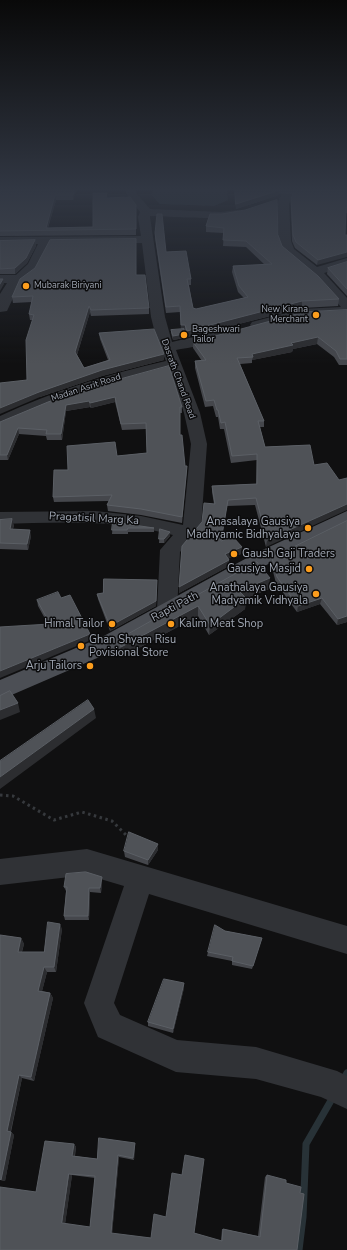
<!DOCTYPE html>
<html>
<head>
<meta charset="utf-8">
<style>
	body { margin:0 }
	canvas { display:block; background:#101011 }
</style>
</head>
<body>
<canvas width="347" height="1250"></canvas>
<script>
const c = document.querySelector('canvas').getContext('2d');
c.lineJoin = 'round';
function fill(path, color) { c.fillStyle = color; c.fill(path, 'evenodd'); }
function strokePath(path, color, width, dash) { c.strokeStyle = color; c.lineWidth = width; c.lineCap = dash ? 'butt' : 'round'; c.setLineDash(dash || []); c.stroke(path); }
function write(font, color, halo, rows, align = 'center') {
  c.font = font + ' "Nunito Sans",sans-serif'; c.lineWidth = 3; c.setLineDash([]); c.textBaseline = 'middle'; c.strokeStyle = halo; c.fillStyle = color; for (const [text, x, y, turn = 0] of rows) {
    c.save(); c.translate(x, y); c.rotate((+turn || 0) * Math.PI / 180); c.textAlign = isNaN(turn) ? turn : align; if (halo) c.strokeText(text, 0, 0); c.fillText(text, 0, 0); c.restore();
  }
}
fill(new Path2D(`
	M154,189H227L228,200L214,206L160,204L151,195Z`), '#283237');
strokePath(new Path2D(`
	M343,1080L347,1073
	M299,1250L303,1217L306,1144L333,1097`), '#283237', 7);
strokePath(new Path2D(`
	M0,795L13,796L54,820L82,812L112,821L126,835`), '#36393d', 3, [2.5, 3.5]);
fill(new Path2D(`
	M125,189H135L137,194L150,209L221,212L238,210L244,213C236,222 165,216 150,216V217L165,317L172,342L220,331L225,332L227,335C221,343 187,348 176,350L200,413L207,444L201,527L180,552L177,610L174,615L167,618L160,615L157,610L160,550L173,535C117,519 58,522 0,524V512L95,511L141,516L183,525L191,444L184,413L170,370L91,391L48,406L0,427V416C53,391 109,374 166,361L156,337L151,317L142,243L50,244C44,257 36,279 20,283L7,311L0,312V294L7,283H0V275H16L28,264L38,244L0,245V237L141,236L138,217L140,212L127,195Z
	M284,189H292L293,191L289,204L291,241L294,249L317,267L347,258V266L324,273L347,298V315L302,317L257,329L252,328L250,325L252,322L302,309L341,307L318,281L283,251L279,241L277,204Z
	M87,849L347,926V954L149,894L114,1003L120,1015L177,1040L256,1047L337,1071L347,1076V1109L321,1097L256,1079L176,1072L98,1037L84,1003L124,886L87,875L0,885V859Z`), '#303236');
fill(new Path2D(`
	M244,189H347V193L288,194L249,192Z
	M347,511V525L270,563L118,649L0,700V680L102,637L256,553Z`), '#4c4f55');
fill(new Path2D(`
	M0,189H77L73,200H56L48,228L93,227L107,198L136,205V235L0,236Z
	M234,189H256L280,190L279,195L236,209Z
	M347,189V213H345L317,265L295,248L292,241L291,204V199Z
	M210,214L278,235L282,246L339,299L338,306L302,308L187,337L185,331H184V338L173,340L171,333V330L181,329L180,312L166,313L155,238V233L166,252L191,279V285H189L193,308L196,309L244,298L238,292L232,272L233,266L265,265L246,247L223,246L224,233L206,232V226Z
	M35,240L36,246L27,263L15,274H0V241Z
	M347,262V296L327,274L328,268Z
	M137,275L149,308V314L91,316L90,312L77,355L84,368L108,360L100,339L99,333L164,354V360L102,376L40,397L27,380L33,320H30L29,314L32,302L13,303L12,297Z
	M347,310V365H339L334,357L317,344L293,349L292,352L252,360V363L240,364L264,421V427H260L265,447L310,445L266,547L255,505L227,506L221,541L241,554L229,558V566L179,593L202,522L214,504L212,492V486L256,484L257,460L231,463L224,429H220L218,417H216L213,406L205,407L195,368V361H202L193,348V342Z
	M91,387L182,407V413H180V435L185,466H187L182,523L141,515L108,511L107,505L109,501L54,502L53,497L68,470L117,456L147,453L146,429L122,430L115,402L91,408L90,407L66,411L62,440H47L46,436L19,434L8,460H0V422Z
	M0,520L14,525L13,529L31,536L28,550L0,549Z
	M347,521V622L337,625L320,604L297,612L276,583L271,564L272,558Z
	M113,522L154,528V532H128V534H112Z
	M160,529L170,536L164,543H159Z
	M257,562L269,589L246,598L245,609L209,635L198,616L122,657L119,650L118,640Z
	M157,585L156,606L110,631L98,599L97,594Z
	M37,600L91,640L48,624L38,606Z
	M158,850L148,865L125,857L124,851Z
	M102,877V881L101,893L90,892L89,920H65L64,916L66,891L64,887Z
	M62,929L56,972H47L42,991L50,993L53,998L34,1081L22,1078L11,1132L14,1135L5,1181L0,1180V935L21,938L24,944L22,952H44Z
	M225,931L262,938L252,969L232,965V961L207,956L208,952Z
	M184,983V988L173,1033L148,1026V1022Z
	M135,1143V1145L134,1160L119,1157L112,1234L151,1238L194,1233L221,1241L222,1229H223L258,1236L265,1177L267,1175L286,1183L297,1250H0L36,1192L74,1144L76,1147L75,1156L97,1159ZM72,1175L95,1178L90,1227L65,1224Z`), '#45474c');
fill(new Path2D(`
	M75,189H77L73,200V195Z
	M280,190L279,195L236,209V204Z
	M55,195L56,200L47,230L46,228Z
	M35,240L36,246L27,263L15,274V268Z
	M347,252V257L317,265L318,260Z
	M3,279L4,284L0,291V284Z
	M302,301V308L187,337V331Z
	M89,306L90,312L76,358L75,352Z
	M181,325H185V331L181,332Z
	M184,334V338L173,340V336Z
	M318,337L317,344L293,349L292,352L252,360L253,357L252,354L291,343Z
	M164,354V360L102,376L40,397L0,414V408L39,392L102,370Z
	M115,397V402L91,408L90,403Z
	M89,401L90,407L66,411L62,440L61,434L66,405Z
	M18,428L19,434L8,460L7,455Z
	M187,466V471L182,523V517Z
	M347,504V510L266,547L267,540Z
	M12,519L14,525L11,535L10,529Z
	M30,530L31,536L28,550L27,544Z
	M170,532V536L164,543V539Z
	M242,547L241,554L224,560L225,554Z
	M229,560V566L179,593V587Z
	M270,578L269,589L238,601L239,591Z
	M157,580L156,606L110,631V626Z
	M246,598L245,609L209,635L210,625Z
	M322,598L320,604L297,612L298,606Z
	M198,606V616L122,657L121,647Z
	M347,616V622L337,625L338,619Z
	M90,634L91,640L0,678V671Z
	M18,703L20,712L0,720V710Z
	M94,709L96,718L0,789V777Z
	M158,844V850L148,865V860Z
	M102,877V881L101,893L100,888Z
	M89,888L90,892L89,920L88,916Z
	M60,924L62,929L56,972L54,967Z
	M21,938L24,944L20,957L18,952Z
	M44,967L47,972L41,995L38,991Z
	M184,983V988L173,1033V1029Z
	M50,993L53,998L34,1081L31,1077Z
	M19,1075L22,1078L10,1134L7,1131Z
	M11,1132L14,1135L5,1181L1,1180Z
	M135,1143V1145L134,1160L133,1158Z
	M74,1144L76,1147L74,1158L72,1156Z
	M118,1155L119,1157L112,1234L111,1233Z
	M69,1174L72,1175L65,1224L62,1223Z`), '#2c2d30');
const building = new Path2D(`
	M0,189H75L73,195H55L46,228L93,227V193H107L106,198L130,197L136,205V229L0,231Z
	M235,189H256L280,190L236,204Z
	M347,189V207H346L345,235H347V252L318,260L296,242L293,235L291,199L294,190Z
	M277,200L278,235L282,246L318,276L339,299L302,301L187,331L185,325H181L180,306L166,307L155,233L157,214H162L166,252L186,251L191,279H187L193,308L196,309L248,297L239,286L233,266L272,264L246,241L223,240L224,228L206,226L210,214H222L245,210Z
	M136,239V275H145L149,308L91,310L89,306L75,352L84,368L110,360L99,333L154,329L164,354L102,370L39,392L0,408V383L27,380L26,340L33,318L34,315L29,314L33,296L12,297L20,279L35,268L50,240Z
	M35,240L26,258L15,268L0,269V241Z
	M347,262V289L328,268Z
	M0,279H3L0,284Z
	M347,310V359H340L336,351L318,337L291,343L293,345L252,354L253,357L237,358L264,421H258L265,447L310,445L314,465L327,463L339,480L347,478V504L267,540L256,498L228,500L221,541L233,537L242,547L225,554L229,560L179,587L182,546L202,522L204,503L215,504L212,486L257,484V454L232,456L225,422L221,423L218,410H217L214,400L206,401L195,361L206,360L193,342L304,312Z
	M184,329V334L173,336L171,330Z
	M169,366L182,407H180V435H182L185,466H187L182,517L141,509L107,505L112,495L53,497L54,470H68L67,446L115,442L117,456L147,453L146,423L121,424L115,397L90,403L89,401L66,405L61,434H46L47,430L18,428L7,455H0V422L48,402L91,387Z
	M12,519L10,529L30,530L27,544L0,543V520Z
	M347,521V616L338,619L322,598L298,606L277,577L272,558Z
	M113,522L154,528H128L127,530H112Z
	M160,529L170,532L164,539H159Z
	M257,562L270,578L239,591L246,598L210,625L198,606L121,647L118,640Z
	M104,579L157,580L156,601L110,626L97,594L103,593Z
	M58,592L61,598L70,595L90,634L0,671V627L50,624L37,600Z
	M10,691L18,703L0,710V696Z
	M88,700L94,709L0,777V761Z
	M129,832L158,844L148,860L124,851Z
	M86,872L102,877L100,888H89L88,916H64L67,887H64L66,874Z
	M48,922L60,924L54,967H44L38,991L50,993L31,1077L19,1075L7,1131L11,1132L1,1180L0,1179V935L21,938L18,952H44Z
	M215,925L225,931L262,938L253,966L232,961L233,957L208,952Z
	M164,979L184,983L173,1029L148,1022Z
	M99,1138L135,1143L133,1158L118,1155L111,1233L151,1238L154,1214L166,1217L172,1173L182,1175L185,1155L204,1159L194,1233L222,1241L223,1229L260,1237L267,1175L286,1180V1183L301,1187L300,1193L304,1194L297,1250H0V1187L36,1192L45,1141L74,1144L72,1156L97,1159ZM69,1174L95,1176L90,1227L62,1223Z`);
fill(building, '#4f5257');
strokePath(building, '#5b5f65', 1);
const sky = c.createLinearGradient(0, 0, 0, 364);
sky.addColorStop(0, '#090909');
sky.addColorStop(0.52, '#313743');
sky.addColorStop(1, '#31374300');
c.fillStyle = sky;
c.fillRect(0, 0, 347, 364);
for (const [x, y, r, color] of [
	[26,286,4,"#fc9d1d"],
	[316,315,4,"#fc9d1d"],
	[184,335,4,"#fc9d1d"],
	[308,528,4,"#fc9d1d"],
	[234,554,4,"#fc9d1d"],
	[309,569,4,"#fc9d1d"],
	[316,594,4,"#fc9d1d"],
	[112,624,4,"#fc9d1d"],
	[171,624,4,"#fc9d1d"],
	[81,646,4,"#fc9d1d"],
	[90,666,4,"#fc9d1d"]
]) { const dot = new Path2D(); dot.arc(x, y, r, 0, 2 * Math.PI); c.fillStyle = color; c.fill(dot); strokePath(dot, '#0b0b0c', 1.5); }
write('9px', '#a0a7b3', '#0b0b0c', [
	["Mubarak Biriyani",34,286],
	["New Kirana",308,310,"right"],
	["Merchant",308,320,"right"],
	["Bageshwari",192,330],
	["Tailor",192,340]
], 'left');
write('9px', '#a0a7b3', '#0b0b0c', [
	["Dasrath Chand Road",178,379,70],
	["Madan Asrit Road",86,388,-18]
]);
write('11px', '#a0a7b3', '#0b0b0c', [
	["Pragatisil Marg Ka",94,519,3],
	["Rapti Path",175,607,-28]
]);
write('11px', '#a0a7b3', '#0b0b0c', [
	["Anasalaya Gausiya",300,522],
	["Madhyamic Bidhyalaya",300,535],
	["Gaush Gaji Traders",242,554,"left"],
	["Gausiya Masjid",301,569],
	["Anathalaya Gausiya",308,588],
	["Madyamik Vidhyala",308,601],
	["Himal Tailor",104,624],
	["Kalim Meat Shop",179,624,"left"],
	["Ghan Shyam Risu",89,640,"left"],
	["Povisional Store",89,653,"left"],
	["Arju Tailors",82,666]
], 'right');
</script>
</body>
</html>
